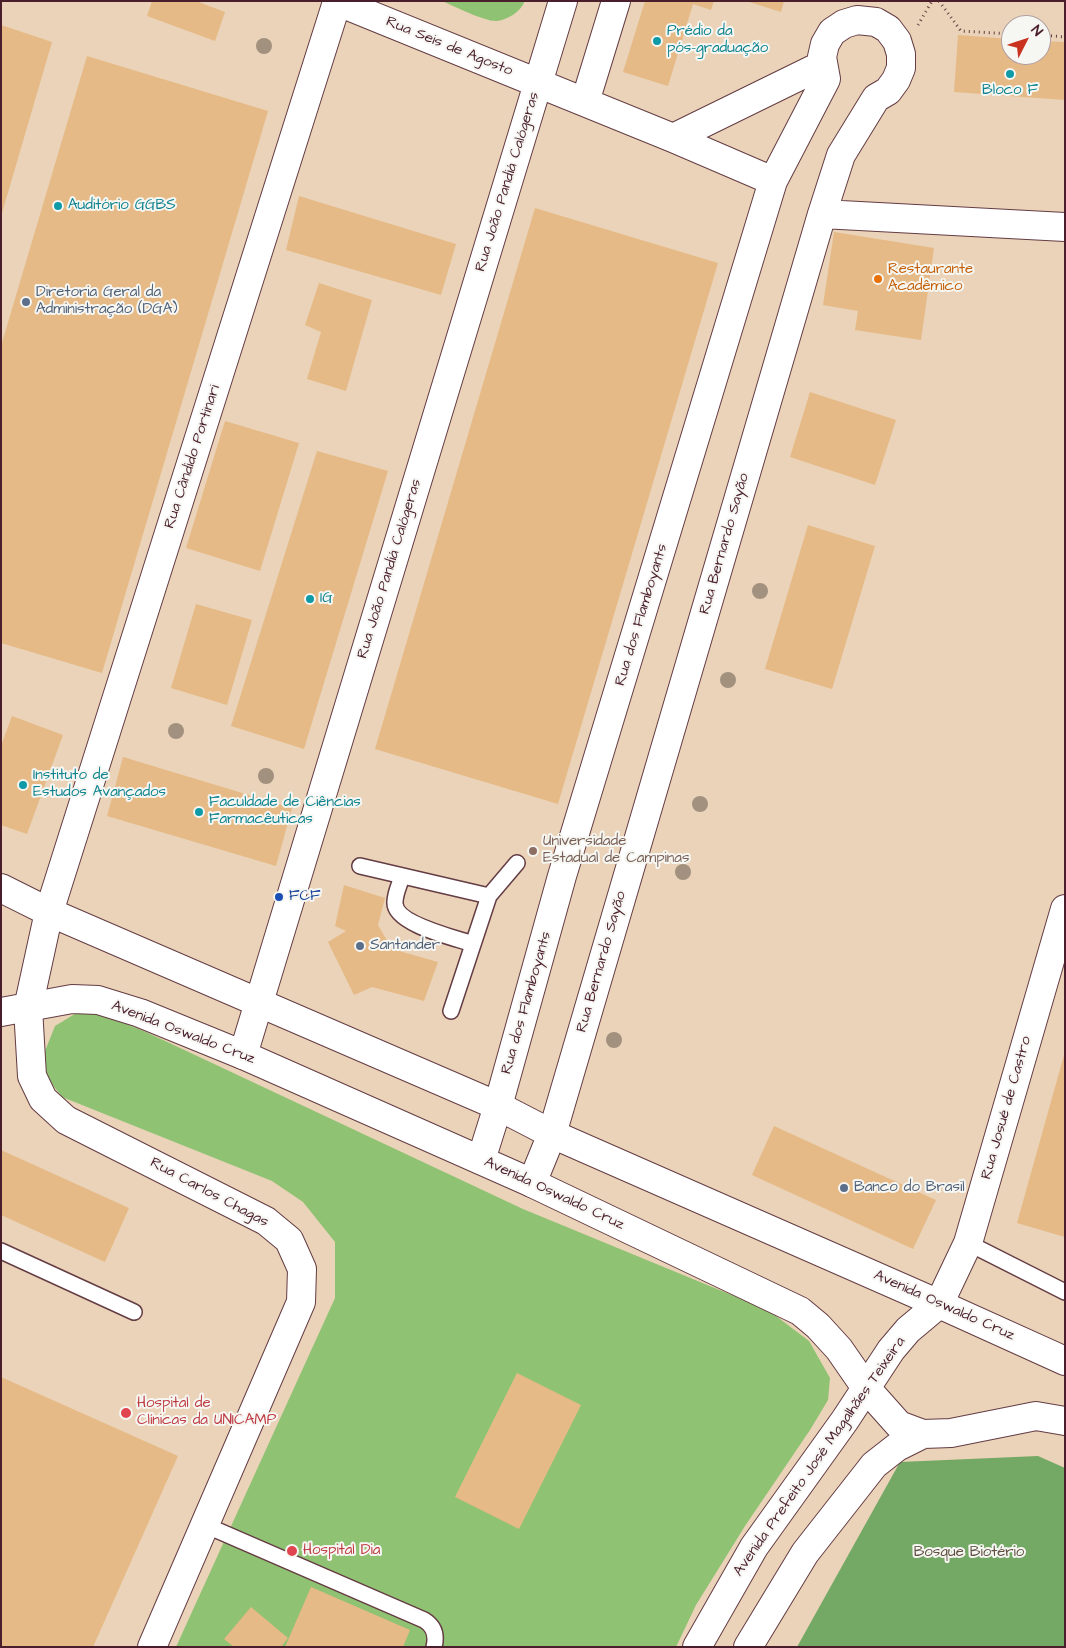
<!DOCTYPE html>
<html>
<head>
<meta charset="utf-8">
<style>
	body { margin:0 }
	#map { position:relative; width:1066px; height:1648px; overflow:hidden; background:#f5e0c9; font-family:"Architects Daughter",sans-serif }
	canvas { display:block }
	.frame { position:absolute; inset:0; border:2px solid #4a1f2b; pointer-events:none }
	.north { position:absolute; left:1001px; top:15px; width:50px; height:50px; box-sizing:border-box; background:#f6f6f2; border:1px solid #b1a0a2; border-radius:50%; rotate:49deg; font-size:14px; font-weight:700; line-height:20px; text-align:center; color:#4a1f2b }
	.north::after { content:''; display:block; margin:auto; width:18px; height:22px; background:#c8321e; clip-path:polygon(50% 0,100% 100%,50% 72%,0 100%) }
</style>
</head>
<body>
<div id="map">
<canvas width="1066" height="1648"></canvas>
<div class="frame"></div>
<div class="north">N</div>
</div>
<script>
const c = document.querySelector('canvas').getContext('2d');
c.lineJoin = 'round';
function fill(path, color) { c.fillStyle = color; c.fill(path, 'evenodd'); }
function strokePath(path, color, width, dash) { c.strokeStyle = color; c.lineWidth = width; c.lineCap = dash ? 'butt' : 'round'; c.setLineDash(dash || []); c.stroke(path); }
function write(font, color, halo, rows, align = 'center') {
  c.font = font + ' "Architects Daughter",sans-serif'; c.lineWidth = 4; c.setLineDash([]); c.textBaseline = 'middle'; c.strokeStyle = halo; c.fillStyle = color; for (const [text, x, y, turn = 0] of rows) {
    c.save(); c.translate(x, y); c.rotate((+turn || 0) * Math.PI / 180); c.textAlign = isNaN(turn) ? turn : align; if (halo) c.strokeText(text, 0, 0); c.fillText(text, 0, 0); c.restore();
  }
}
fill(new Path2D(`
	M1,1H442L485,18L497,21L524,5L525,1H1065V1647H1ZM1011,25H1041V55H1011Z`), '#ead3b8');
fill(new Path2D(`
	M442,1H525C521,11 508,20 497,21C485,22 454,6 442,1Z
	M78,1012L103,1014L146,1032L523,1209L768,1310L809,1341L830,1378L828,1400L810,1430L745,1526L696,1605L676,1647H176L335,1298V1242L303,1202L272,1181L62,1097L48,1079L43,1056L55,1026Z`), '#90c273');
fill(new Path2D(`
	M1038,1456L1065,1468V1647H797L900,1462Z`), '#74a865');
fill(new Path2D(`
	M152,1H196L225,12L215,41L147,16Z
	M645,1H714L711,10L693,4L668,86L623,72Z
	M746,1H784L781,12Z
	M1,25L52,42L2,213H1Z
	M958,35L1011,39V55H1041V41L1065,42V100L954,92Z
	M87,56L268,111L102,673L1,643V346Z
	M299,196L456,244L441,295L286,250Z
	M535,208L718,263L558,804L375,749Z
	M834,232L934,248L921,340L855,330L858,311L823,305Z
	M319,283L372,300L346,391L307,379L321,332L305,325Z
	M810,392L896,420L875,485L790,457Z
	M225,421L299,443L260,571L186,548Z
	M317,451L388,471L304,749L231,726Z
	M808,525L875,546L832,689L765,669Z
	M196,604L252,620L227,705L171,688Z
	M12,716L63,735L27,834L1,825V746Z
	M123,757L292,808L276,866L107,816Z
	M344,885L385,898L378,925L392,949L438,962L424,1001L372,987L354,995L328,942L346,931L335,926Z
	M1064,1055H1065V1237L1017,1223Z
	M774,1126L936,1200L913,1249L752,1175Z
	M1,1150L129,1208L105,1262L1,1215Z
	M517,1373L581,1405L519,1529L455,1497Z
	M1,1377L178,1456L93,1647H1Z
	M311,1587L410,1630L403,1647H285Z
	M251,1607L288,1638L281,1647H234L224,1639Z`), '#e6ba86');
const service = new Path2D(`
	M360,866L489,896L517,863
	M402,876C400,884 395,893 395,902C393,924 456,938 473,944
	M451,1011L489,896
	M968,1243L1065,1292
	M1,1251L134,1312
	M205,1525L424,1620C434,1626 437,1635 434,1647`);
const minor = new Path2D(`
	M336,1L673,138L773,181
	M585,102L616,1
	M673,138L822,65
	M822,214L1065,227
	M243,1055L563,1
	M481,1160L498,1106L562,876L773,181L826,79L822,57L825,44L832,32L844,24L857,20L876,22L888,29L897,41L901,54V68L896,80L888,91L876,98L841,155L822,214L552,1134L532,1183
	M939,1304L968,1243L1065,909
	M152,1647L301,1302L302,1269L289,1240L266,1221L66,1120L43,1099L32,1076L28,1008L49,912L337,2`);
const tertiary = new Path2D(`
	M1,888L49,912L498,1106L552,1134L939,1304L1065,1361
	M1,1012L72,999L98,1000L140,1013L243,1055L532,1183L800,1311L818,1326L839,1349L866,1388L899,1425L923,1434L951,1433L1036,1416L1065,1421
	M697,1647L754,1547L845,1420L891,1350L908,1330L939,1304
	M748,1647L805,1553L874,1465L897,1447L923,1434`);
strokePath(service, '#643c43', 18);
strokePath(minor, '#643c43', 30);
strokePath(tertiary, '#643c43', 30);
strokePath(new Path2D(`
	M939,1L961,31L1011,34
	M918,25L932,1
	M1041,35L1065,37`), '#643c43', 3, [1, 4]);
strokePath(service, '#fff', 15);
strokePath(minor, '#fff', 28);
strokePath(tertiary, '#fff', 28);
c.fillStyle = '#a2917e';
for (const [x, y] of [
	[264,46],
	[760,591],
	[728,680],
	[176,731],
	[266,776],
	[700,804],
	[683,872],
	[614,1040]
]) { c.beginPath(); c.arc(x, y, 8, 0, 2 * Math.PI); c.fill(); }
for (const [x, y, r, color] of [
	[657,41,5,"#0f9aa8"],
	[1010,74,5,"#0f9aa8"],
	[58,206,5,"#0f9aa8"],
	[878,279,5,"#e8710a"],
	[26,302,5,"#5c6f8a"],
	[310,599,5,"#0f9aa8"],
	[23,785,5,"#0f9aa8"],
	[199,812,5,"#0f9aa8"],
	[533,851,5,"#8d6e63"],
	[279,897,5,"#1a4fb4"],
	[360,946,5,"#5c6f8a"],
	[844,1188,5,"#5c6f8a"],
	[126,1413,6,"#e0444e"],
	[292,1551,6,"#e0444e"]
]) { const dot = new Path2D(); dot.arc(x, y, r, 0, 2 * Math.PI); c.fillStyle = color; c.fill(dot); strokePath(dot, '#f6f6f2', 2); }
write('15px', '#0d838f', '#f6f6f2', [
	["Prédio da",667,32],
	["pós-graduação",667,49],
	["Bloco F",1010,91,"center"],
	["Auditório GGBS",68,206],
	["IG",320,599],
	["Instituto de",33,776],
	["Estudos Avançados",33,793],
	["Faculdade de Ciências",209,803],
	["Farmacêuticas",209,820]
], 'left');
write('15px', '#4a1f2b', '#f6f6f2', [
	["Rua Seis de Agosto",449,47,22],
	["Rua João Pandiá Calógeras",508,182,-73],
	["Rua Cândido Portinari",193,457,-72],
	["Rua Bernardo Sayão",725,544,-74],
	["Rua João Pandiá Calógeras",390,569,-73],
	["Rua dos Flamboyants",642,615,-73],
	["Rua Bernardo Sayão",602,962,-74],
	["Rua dos Flamboyants",527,1003,-74],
	["Avenida Oswaldo Cruz",183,1033,21],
	["Rua Josué de Castro",1007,1108,-74],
	["Rua Carlos Chagas",209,1193,28],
	["Avenida Oswaldo Cruz",554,1194,25],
	["Avenida Oswaldo Cruz",944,1306,24],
	["Avenida Prefeito José Magalhães Teixeira",820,1457,-55]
]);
write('15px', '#c56008', '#f6f6f2', [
	["Restaurante",888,270],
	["Acadêmico",888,287]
], 'left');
write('15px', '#4e5e75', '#f6f6f2', [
	["Diretoria Geral da",36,293],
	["Administração (DGA)",36,310],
	["Santander",370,946],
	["Banco do Brasil",854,1188]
], 'left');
write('15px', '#785e54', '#f6f6f2', [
	["Universidade",543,842],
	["Estadual de Campinas",543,859]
], 'left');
write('15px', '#164399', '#f6f6f2', [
	["FCF",289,897]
], 'left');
write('15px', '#be3a42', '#f6f6f2', [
	["Hospital de",137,1404],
	["Clínicas da UNICAMP",137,1421],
	["Hospital Dia",303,1551]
], 'left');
write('15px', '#5f5041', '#f6f6f2', [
	["Bosque Biotério",969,1553]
]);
</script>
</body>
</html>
